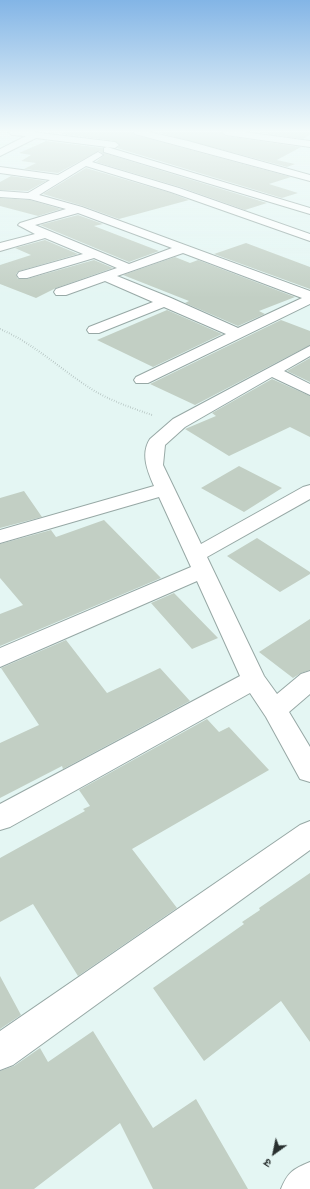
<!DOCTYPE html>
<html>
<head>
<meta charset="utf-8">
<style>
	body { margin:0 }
	#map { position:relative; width:310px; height:1189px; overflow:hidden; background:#e4f6f3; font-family:"Exo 2","Noto Sans Devanagari",sans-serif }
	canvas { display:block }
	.north { position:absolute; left:254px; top:1133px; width:40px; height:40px; -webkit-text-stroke:3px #e4f6f3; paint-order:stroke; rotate:213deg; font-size:11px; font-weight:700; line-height:16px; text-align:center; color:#29302f }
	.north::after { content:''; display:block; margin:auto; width:14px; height:18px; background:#29302f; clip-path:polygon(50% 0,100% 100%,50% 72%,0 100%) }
</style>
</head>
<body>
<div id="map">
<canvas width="310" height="1189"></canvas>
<div class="north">उ</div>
</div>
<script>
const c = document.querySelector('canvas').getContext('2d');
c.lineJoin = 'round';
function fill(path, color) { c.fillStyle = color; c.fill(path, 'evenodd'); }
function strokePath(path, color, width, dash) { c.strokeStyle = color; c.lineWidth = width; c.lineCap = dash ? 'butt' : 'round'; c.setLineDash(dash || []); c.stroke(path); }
fill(new Path2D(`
	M66,132H133L135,135L291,177L269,184L298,193L282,198L117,148L120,145L115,141L61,134Z
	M156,132H221L226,136L301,147L277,160L295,164L287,167Z
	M255,132H310V135L303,139Z
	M46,141L103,148L104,153L267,203L245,210L180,187L96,162L104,155L99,151L58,173L24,169L36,163L21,161L31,155L19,153Z
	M86,168L171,193L189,200L119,219L83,206L43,194Z
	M11,176L46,181L28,191L0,190V182Z
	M0,198L30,200L61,209L38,216L0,206Z
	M78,215L103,224L94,226L159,251L129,262L40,225Z
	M45,240L78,254L19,271L16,274L18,279H27L94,260L113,268L56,288L36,298L0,284V265L31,255L15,248Z
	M246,243L310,267V289L214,254Z
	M175,257L190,263L198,260L295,297L259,311L265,314L238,326L185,303L189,301L123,275Z
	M167,310L222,334L153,367L97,340Z
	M281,320L310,331V345L195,405L150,384Z
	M310,358V382L287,371Z
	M272,379L310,396V437L290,427L229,456L185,429L216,416L212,413Z
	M239,466L282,488L244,512L201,488Z
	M24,491L42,517L0,528V498Z
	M104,520L161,578L0,646V614L23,605L0,578V544L51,530L56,537Z
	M257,538L310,572V574L280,592L227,556Z
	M174,593L218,638L192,649L151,603Z
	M310,619V670L301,673L293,678L259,652Z
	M66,640L107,693L160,668L190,701L63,769L62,766L0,798V743L39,725L1,668Z
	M207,719L219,732L229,727L269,770L132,849L177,908L78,976L33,904L0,922V858L85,811L83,809L90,806L79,790Z
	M310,873V1042L281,1001L204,1061L153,988L244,924L242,922L260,910L259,908Z
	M0,976L21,1015L0,1029Z
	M93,1031L153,1128L196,1099L248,1189H153L120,1123L34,1189H0V1071L14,1066L40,1048L48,1062Z`), '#c2cfc4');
const street = new Path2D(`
	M8,132H32L115,142L119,145L115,148L36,138L0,156V149L26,136L12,135Z
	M134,132H149L188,141L310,175V181L135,134Z
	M222,132H244L310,141V147L226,135Z
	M107,147L310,208V214L104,152V148Z
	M98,152L103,155L92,162L179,188L310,234V241L171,192L86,166L39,195L82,207L310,291V304L148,383H136L134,380L136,377L226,334L164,307L99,333H89L87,330L89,327L153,302L105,281L66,295H56L54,292L56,289L117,268L94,258L27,278H19L17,275L19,272L83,254L45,238L0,251V243L35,234L18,225L20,223L66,209L30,199L0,197V191L28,193L50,180L0,173V167L58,175ZM78,213L172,248L129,264L35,225ZM183,253L302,298L238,328L171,298L117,276Z
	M310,346V356L284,371L310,384V395L272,377L185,427L165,445L163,465L201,544L303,487L310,485V499L207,557L264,676L277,694L301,674L310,671V694L289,712L310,747V782L300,779L266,717L250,693L10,827L0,830V804L240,676L197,581L0,667V648L191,567L159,497L0,543V530L154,486C148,472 140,454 150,439L173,419Z
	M310,821V850L13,1065L0,1070V1031L300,825Z
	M310,1162V1189H281C288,1172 293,1169 310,1162Z`);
strokePath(street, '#97a8a5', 2);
strokePath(new Path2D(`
	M0,329C35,344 61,370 93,390C111,401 132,408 152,415`), '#a2b0ae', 2, [0.5, 2]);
fill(street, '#fff');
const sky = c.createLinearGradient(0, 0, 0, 298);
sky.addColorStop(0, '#83b5e6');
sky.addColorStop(0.44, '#f3fbfa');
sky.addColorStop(1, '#f3fbfa00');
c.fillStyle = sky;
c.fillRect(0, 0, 310, 298);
</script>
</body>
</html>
